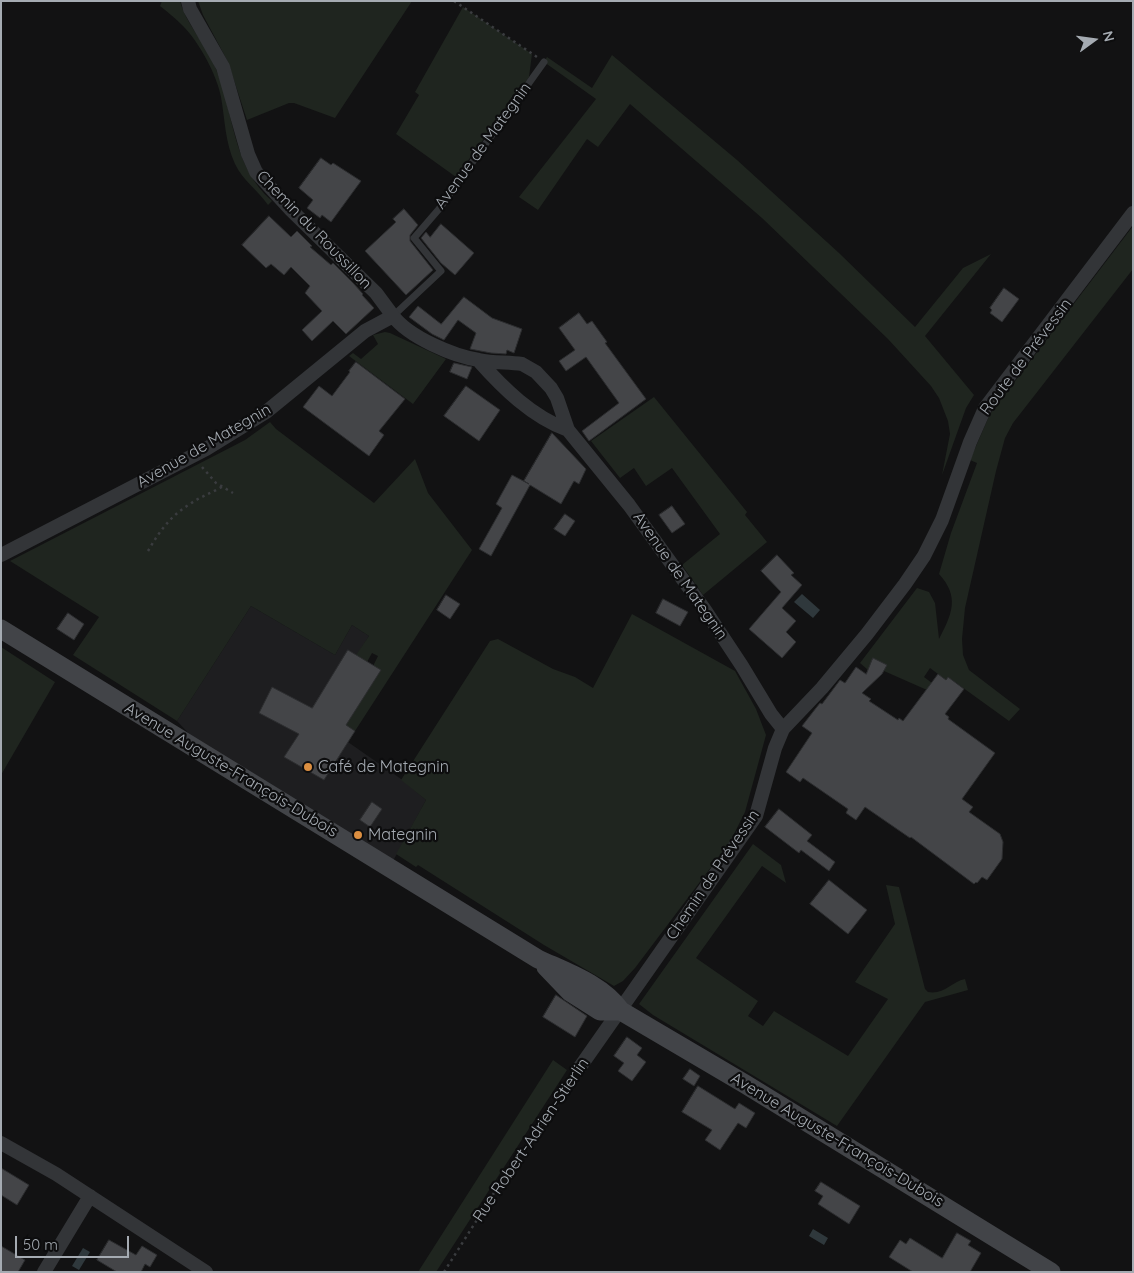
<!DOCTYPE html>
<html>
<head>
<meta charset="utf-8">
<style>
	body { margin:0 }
	#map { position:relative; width:1134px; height:1273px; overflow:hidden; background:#121213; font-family:Quicksand,sans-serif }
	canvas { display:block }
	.frame { position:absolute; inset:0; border:2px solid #a5abb2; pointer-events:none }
	.north { position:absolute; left:1069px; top:15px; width:50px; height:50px; -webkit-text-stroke:4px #0d0d0e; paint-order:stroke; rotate:76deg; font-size:14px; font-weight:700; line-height:20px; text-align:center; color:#a5abb2 }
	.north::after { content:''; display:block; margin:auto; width:18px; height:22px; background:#a5abb2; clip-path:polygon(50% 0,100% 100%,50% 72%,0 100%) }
	.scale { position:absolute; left:15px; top:1236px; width:114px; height:22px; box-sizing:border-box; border:2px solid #a5abb2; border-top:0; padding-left:6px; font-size:15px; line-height:18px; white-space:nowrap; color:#a5abb2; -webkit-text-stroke:4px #0d0d0e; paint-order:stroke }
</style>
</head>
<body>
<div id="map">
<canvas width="1134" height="1273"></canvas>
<div class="frame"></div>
<div class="north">N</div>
<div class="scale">50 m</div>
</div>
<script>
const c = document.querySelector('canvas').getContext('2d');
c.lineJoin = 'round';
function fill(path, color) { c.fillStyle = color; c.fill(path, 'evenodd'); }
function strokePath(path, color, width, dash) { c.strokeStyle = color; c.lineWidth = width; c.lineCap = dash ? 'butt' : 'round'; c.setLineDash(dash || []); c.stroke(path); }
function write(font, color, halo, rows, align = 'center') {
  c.font = font + ' Quicksand,sans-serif'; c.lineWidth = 4.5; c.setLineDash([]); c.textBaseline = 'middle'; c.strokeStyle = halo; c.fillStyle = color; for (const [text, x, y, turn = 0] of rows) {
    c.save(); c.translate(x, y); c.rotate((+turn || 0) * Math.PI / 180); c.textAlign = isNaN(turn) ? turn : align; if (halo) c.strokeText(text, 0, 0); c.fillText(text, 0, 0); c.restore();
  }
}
fill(new Path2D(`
	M251,606L335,655L352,625L369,636L357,655L381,670L347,725L355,731L348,742L401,779L426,800L393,861L191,736L177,721Z`), '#1e1e20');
fill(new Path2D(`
	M162,1H180C186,24 204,41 213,62C235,109 230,165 272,201L268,205C258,190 243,181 235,164C225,142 225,120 221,97C217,75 199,42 183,26C176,19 168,12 160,6Z
	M198,1H412L335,118L294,103H289L247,120L228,62L203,15Z
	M463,7L532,54L529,77L456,177L396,134L419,95L415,92Z
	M612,55L737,160L839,253L915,327L963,268L991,254L925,336L974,395L966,408L942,475L950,434L948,421L939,398L931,386L888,339L762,218L630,104L598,147L587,139L538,210L519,197L596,99L544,62L547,57L592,88Z
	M1133,226V269L1013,423L1005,438L996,471L965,608L962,639L963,655L969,670L1020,709L1009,721L948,677L946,680L930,668L924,677L936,686L927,690L884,671L886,665L873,659L868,670L860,663L917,588L929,592L935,603L939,639C952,614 960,597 939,574L951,533L977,463L970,460L990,414Z
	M385,332L390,333L446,359L413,404L349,356L353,353L361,359L378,344L373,335Z
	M654,397L747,512L745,515L767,542L703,595L682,565L720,534L672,468L646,486L634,468L620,478L591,441Z
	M270,422L276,429L374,503L415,459L428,493L472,550L355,731L346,725L381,670L373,666L378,656L372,653L367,662L356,655L369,636L352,625L335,655L251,606L177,721L73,655L99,617L10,561L245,440Z
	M632,614L735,671L756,709L766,735L745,812L730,842L635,968L623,981L614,986L544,945L418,865L416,867L396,854L426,800L401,780L490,641L498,639L553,669L575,677L593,688Z
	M1,647L55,682L1,775Z
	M753,844L781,865L786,883L762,866L696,958L758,1001L748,1016L763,1026L774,1011L848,1056L888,999L855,982L895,924L886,885L899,887L925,989L928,992C944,995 951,982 965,979L968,990L925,1002L837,1126L653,1015L639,1004Z
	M553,1060L567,1070L436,1272H418Z`), '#1f251f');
fill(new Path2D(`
	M802,594L820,610L813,618L794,602Z
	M813,1229L828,1238L824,1245L809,1236Z
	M83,1248L90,1252L79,1270L72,1266Z`), '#2f383c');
const building = new Path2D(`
	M321,158L331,165L333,163L361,181L331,222L322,215L320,218L307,208L313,200L299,188Z
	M404,209L418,225L410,235V241L433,270L406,295L365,251L396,222L393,219Z
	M269,216L291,237L297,231L312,246L310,247L331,265L333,263L354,284L363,294L362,295L374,308L346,334L333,321L312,341L302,330L322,311L305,293L310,286L291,267L284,275L271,264L266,268L242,245Z
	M441,224L474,253L455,275L441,263L421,238L426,232L430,237Z
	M1004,288L1019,299L1002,322L990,313L992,310L990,308Z
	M464,297L492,318L522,329L514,353L507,350L506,354L491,353L470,349L476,333L458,320L444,340L432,334L409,317L418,306L441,324Z
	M579,313L587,324L592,321L607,342L605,343L646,399L589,441L582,431L619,403L586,357L566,371L559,361L575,350L559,328Z
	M356,362L405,399L379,431L384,435L369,456L303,407L319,386L332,396L350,372L349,371Z
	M454,363L472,367L467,379L450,372Z
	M466,386L500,410L479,441L444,416Z
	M552,433L586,469L579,484L574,481L561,504L530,485L491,556L479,549L502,508L496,504L512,475L529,484L524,481Z
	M672,506L685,524L672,533L659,515Z
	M565,514L575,521L565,536L554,529Z
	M777,555L794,573L791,575L802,585L782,608L796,621L786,632L796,642L782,658L749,629L781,592L761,571Z
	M446,595L460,604L450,619L437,610Z
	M663,599L688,612L680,626L656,613Z
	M68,613L84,624L74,640L57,629Z
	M348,650L381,670L346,725L355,731L324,780L284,757L299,734L259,713L272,687L312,708Z
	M873,658L887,665L882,674L862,693L871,699L869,701L898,720L899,718L903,721L938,674L946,680L948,677L964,689L945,714L949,717L948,719L995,753L962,799L973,807L969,812L1000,834L1003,842L1002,859L987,880L982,877L977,883L976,882L974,884L911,837L910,838L865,807L856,820L846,813L848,809L803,778L800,782L786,772L812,733L802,726L816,708L820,703L822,704L840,680L845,683L856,667L866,674Z
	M372,802L382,809L370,827L360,820Z
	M779,809L812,835L807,841L835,862L829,871L801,850L799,853L765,827Z
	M829,880L867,910L848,934L810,904Z
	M556,995L587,1016L575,1037L543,1017Z
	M627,1037L642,1048L637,1055L646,1062L632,1081L618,1071L624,1063L614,1056Z
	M690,1069L700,1076L694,1086L683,1079Z
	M698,1086L735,1109L739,1103L755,1113L746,1128L738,1123L720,1150L705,1140L712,1130L682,1112Z
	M1,1168L29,1185L17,1205L1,1195Z
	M821,1182L860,1206L849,1224L818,1204L823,1196L815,1191Z
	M957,1233L971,1241L968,1245L981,1253L970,1272H913L889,1257L900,1240L906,1244L910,1238L942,1258Z
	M109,1240L136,1255L142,1246L157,1255L150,1267L145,1264L141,1272H117L97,1260Z
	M1,1246L25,1260L18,1272H1Z`);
fill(building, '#444548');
strokePath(building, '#2c2d2f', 1);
strokePath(new Path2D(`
	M454,1L537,57
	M202,467L216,483L233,493
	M148,551C159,532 170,516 190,504C200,497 211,493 222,487
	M444,1272L499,1185L572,1079`), '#3a3c3f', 2.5, [2.5, 4]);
strokePath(new Path2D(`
	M393,316L441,271L414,238L439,209L544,62`), '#333538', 7);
strokePath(new Path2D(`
	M188,1L190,9L223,67L248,154L256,172L291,210L376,293L393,316
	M478,360C503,388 532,417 568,430
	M1,555L206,449L266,412L365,331L393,316C409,337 453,356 479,360C493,363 508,362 522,364L536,372L551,388L557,398L568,430L629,505L705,610L742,666L771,714L783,729
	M580,1067L756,816L775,748L783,729L822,688L867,634L905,584L924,556L942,520L970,442L985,408L1133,213
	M1,1143L56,1174L206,1272
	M44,1272L90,1196`), '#333538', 14);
strokePath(new Path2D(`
	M1,629L538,959C566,972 602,984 621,1011L745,1084L1051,1272
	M546,967L570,992L600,1011H621`), '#424448', 19);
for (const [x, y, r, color] of [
	[308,767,5,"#dc8f41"],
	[358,835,5,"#dc8f41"]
]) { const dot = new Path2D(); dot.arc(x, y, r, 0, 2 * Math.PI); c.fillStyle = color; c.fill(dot); strokePath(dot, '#0d0d0e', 2); }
write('16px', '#a5abb2', '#0d0d0e', [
	["Avenue de Mategnin",483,146,-54],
	["Chemin du Roussillon",314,230,46],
	["Route de Prévessin",1026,357,-53],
	["Avenue de Mategnin",204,446,-30],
	["Avenue de Mategnin",680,576,55],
	["Avenue Auguste-François-Dubois",231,770,31],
	["Chemin de Prévessin",713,875,-56],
	["Rue Robert-Adrien-Stierlin",531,1140,-56],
	["Avenue Auguste-François-Dubois",837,1140,31]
]);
write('16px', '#a5abb2', '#0d0d0e', [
	["Café de Mategnin",318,767],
	["Mategnin",368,835]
], 'left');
</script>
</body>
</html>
